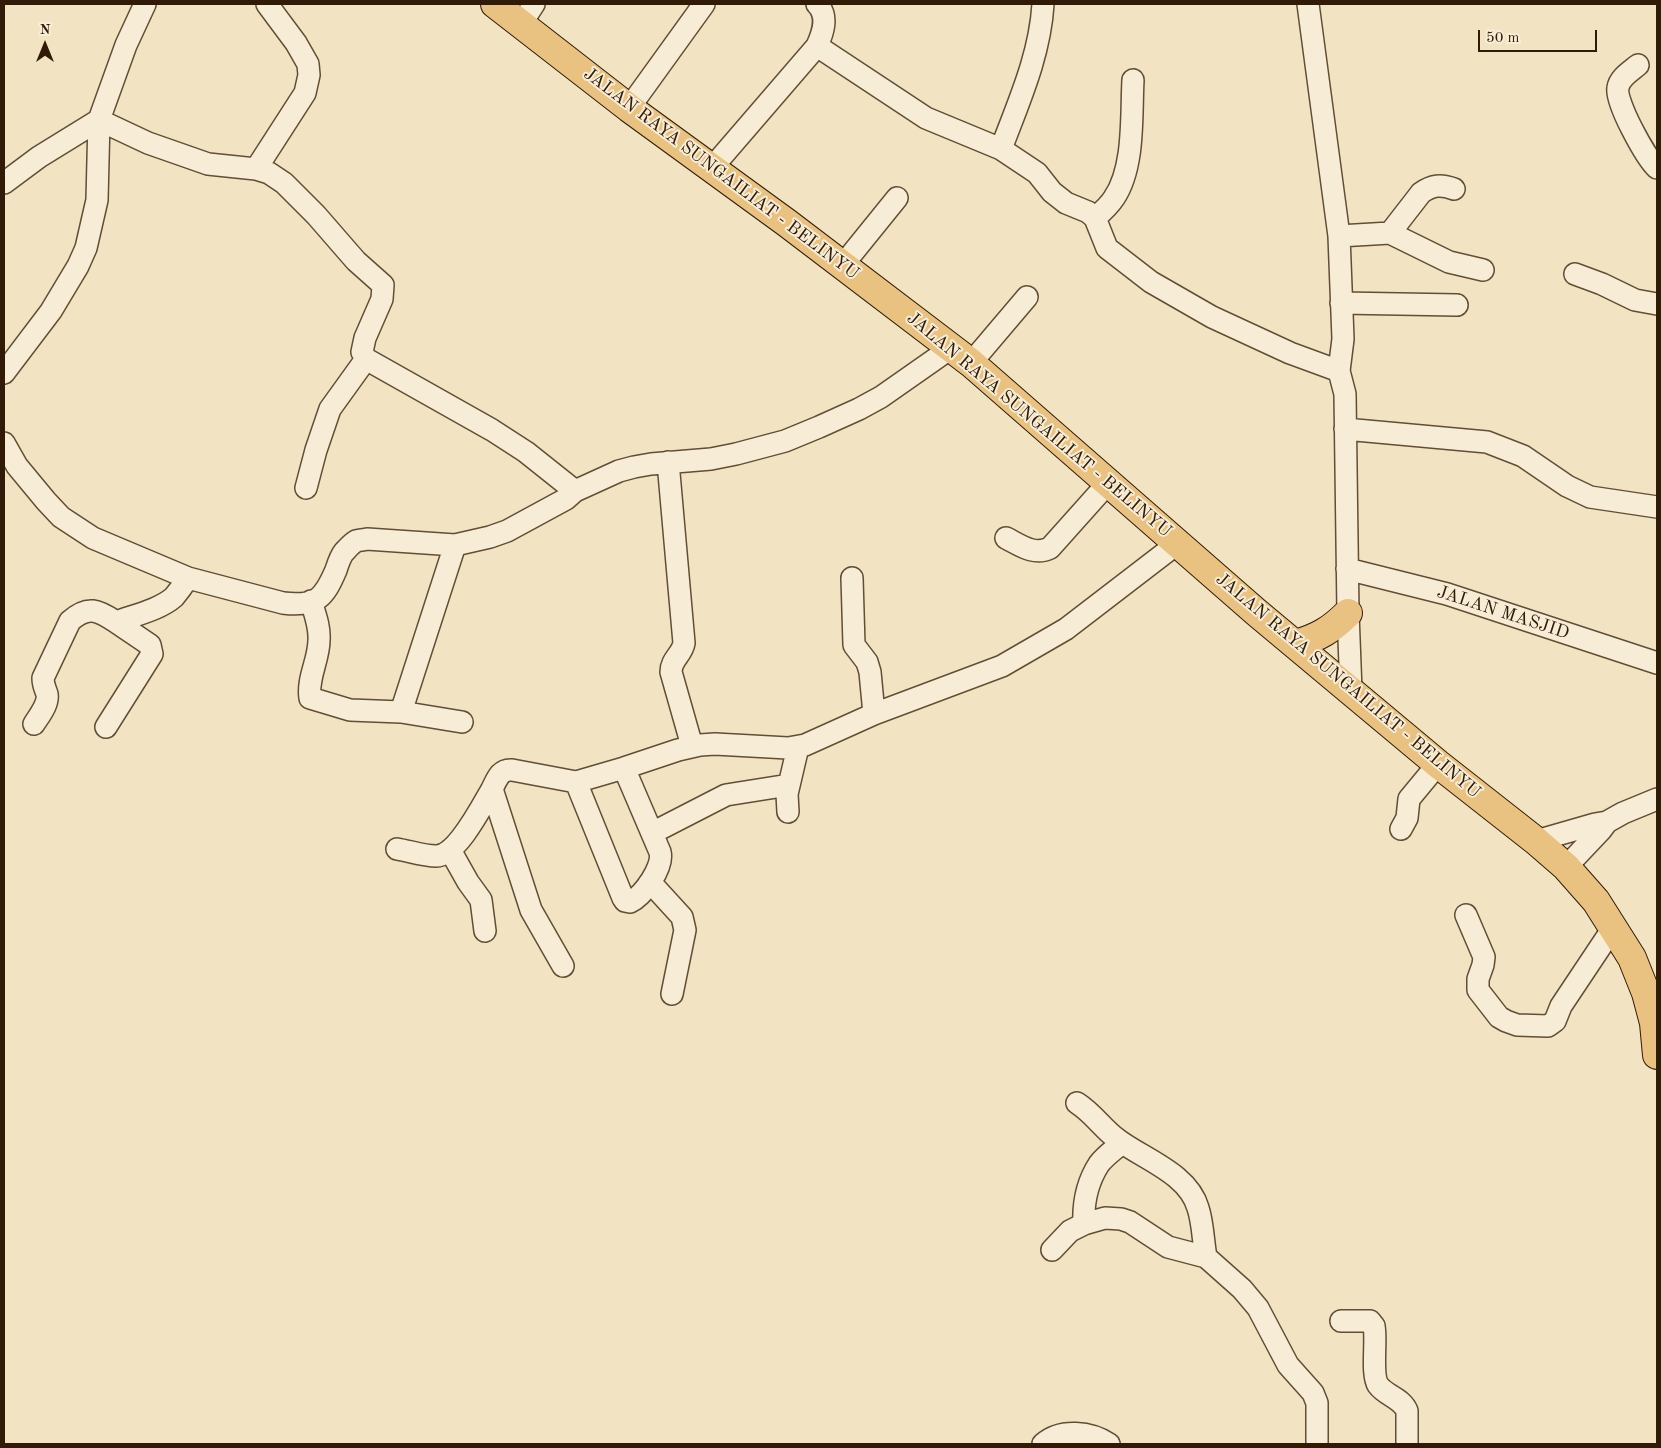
<!DOCTYPE html>
<html>
<head>
<meta charset="utf-8">
<style>
	body { margin:0 }
	#map { position:relative; width:1661px; height:1448px; overflow:hidden; background:#f2e3c2; font-family:"Old Standard TT",serif }
	canvas { display:block }
	.frame { position:absolute; inset:0; border:5px solid #321b06; pointer-events:none }
	.north { position:absolute; left:20px; top:20px; width:50px; height:50px; -webkit-text-stroke:4px #f7edd7; paint-order:stroke; rotate:0deg; font-size:14px; font-weight:700; line-height:20px; text-align:center; color:#321b06 }
	.north::after { content:''; display:block; margin:auto; width:18px; height:22px; background:#321b06; clip-path:polygon(50% 0,100% 100%,50% 72%,0 100%) }
	.scale { position:absolute; left:1478px; top:30px; width:119px; height:22px; box-sizing:border-box; border:2px solid #321b06; border-top:0; padding-left:6px; font-size:15px; line-height:18px; white-space:nowrap; color:#321b06; -webkit-text-stroke:4px #f7edd7; paint-order:stroke }
</style>
</head>
<body>
<div id="map">
<canvas width="1661" height="1448"></canvas>
<div class="frame"></div>
<div class="north">N</div>
<div class="scale">50 m</div>
</div>
<script>
const c = document.querySelector('canvas').getContext('2d');
c.lineJoin = 'round';
function strokePath(path, color, width, dash) { c.strokeStyle = color; c.lineWidth = width; c.lineCap = dash ? 'butt' : 'round'; c.setLineDash(dash || []); c.stroke(path); }
function write(font, color, halo, rows, align = 'center') {
  c.font = font + ' "Old Standard TT",serif'; c.lineWidth = 4; c.setLineDash([]); c.textBaseline = 'middle'; c.strokeStyle = halo; c.fillStyle = color; for (const [text, x, y, turn = 0] of rows) {
    c.save(); c.translate(x, y); c.rotate((+turn || 0) * Math.PI / 180); c.textAlign = isNaN(turn) ? turn : align; if (halo) c.strokeText(text, 0, 0); c.fillText(text, 0, 0); c.restore();
  }
}
const minor = new Path2D(`
	M1308,4L1339,236L1343,339L1339,371L1345,394L1348,613L1351,691
	M521,24L534,4
	M817,46L926,118L1001,149L1037,173L1052,192L1066,203L1088,212L1095,218L1107,248L1151,282L1212,317L1290,353L1339,371
	M1638,65C1631,71 1619,78 1618,88C1615,102 1646,158 1657,168
	M629,108L704,4
	M99,120L148,143L208,164L256,169L269,173L284,183L316,215L356,261L383,285L382,299L365,338L362,352L366,359L492,430L526,452L575,491
	M1001,149C1019,101 1040,55 1043,4
	M256,169L305,93L309,75L308,64L296,43L267,4
	M711,169L817,46C823,33 829,16 817,4
	M4,183L39,157L99,120
	M1095,218C1102,212 1109,206 1114,198C1135,167 1131,115 1133,80
	M1390,233L1421,193C1432,185 1441,184 1454,189
	M1339,236L1390,233L1449,262L1483,270
	M842,266L897,198
	M1575,274L1602,284L1635,300L1657,304
	M1341,303L1457,305
	M971,363L1027,297
	M4,373L51,311L78,266L86,248L97,200L99,120L126,45L145,4
	M1345,429L1487,442L1523,456L1567,486L1590,497L1657,507
	M4,443L17,466L46,501L61,517L93,538L188,578L283,603C317,607 324,598 336,570C338,564 340,557 344,552C348,548 351,544 356,541C359,540 364,540 367,539L455,545L490,537L507,531L566,499L575,491L619,471L634,467L651,464L711,459L736,454L785,441L819,427L859,409L881,397L951,348
	M668,462L684,643C682,655 671,659 671,672L692,746
	M306,488L316,450L330,409L366,359
	M1006,538C1020,545 1034,556 1050,548L1109,482
	M455,545L401,712L462,722
	M1347,569L1447,594L1657,663
	M852,578L854,645L867,662L870,672L874,714
	M311,601C315,614 320,627 319,640C319,660 307,678 310,698L350,710L401,712
	M34,724C39,716 49,704 47,694C45,688 43,685 43,678L70,621C88,605 98,610 116,622C135,615 159,610 174,597C179,591 184,584 188,578
	M106,727L152,654L150,645L116,622
	M576,782L623,898L625,901L630,902C643,896 664,867 660,852L624,768
	M788,812L787,794L798,747
	M1401,829L1407,818L1409,799L1438,764
	M652,833L726,795L789,785
	M1536,841L1595,824L1607,822
	M397,849C409,851 424,856 436,856C457,856 482,806 492,789
	M450,850L468,882L481,900L485,931
	M1566,867L1601,830L1607,822L1623,813L1657,799
	M650,882L682,917L685,930L672,994
	M1466,915L1484,957L1483,965L1478,979V990L1499,1017L1506,1021L1517,1025L1548,1026L1555,1021L1561,1006L1613,928
	M563,966L531,910L492,789C497,779 500,769 512,770L576,782L624,768L678,750L700,745L715,744L788,748L805,745L874,714L1002,666L1066,629L1178,543
	M1077,1103C1094,1114 1102,1128 1117,1139C1143,1159 1188,1173 1198,1208C1203,1223 1203,1241 1206,1257
	M1084,1224C1083,1203 1088,1181 1099,1164C1105,1156 1115,1149 1122,1143
	M1052,1250L1070,1231L1084,1224L1105,1218L1121,1219L1130,1222L1168,1247L1206,1257L1242,1289L1258,1308L1288,1365L1313,1393L1317,1403V1444
	M1341,1321H1370L1374,1326C1377,1340 1371,1374 1378,1385C1386,1396 1402,1398 1407,1411V1444
	M1043,1444C1061,1428 1091,1432 1109,1444`);
const highway = new Path2D(`
	M495,4L629,108L787,223L971,363L1256,612L1438,764L1536,841L1566,867L1596,901L1632,958L1646,993L1654,1023L1657,1055
	M1296,644C1319,637 1331,630 1348,613`);
strokePath(minor, '#624d35', 24);
strokePath(highway, '#321b06', 30);
strokePath(minor, '#f7edd7', 21);
strokePath(highway, '#e9c281', 28);
write('18px', '#321b06', '#f7edd7', [
	["JALAN RAYA SUNGAILIAT - BELINYU",721,174,37],
	["JALAN RAYA SUNGAILIAT - BELINYU",1039,425,40],
	["JALAN MASJID",1503,613,18],
	["JALAN RAYA SUNGAILIAT - BELINYU",1348,686,40]
]);
</script>
</body>
</html>
